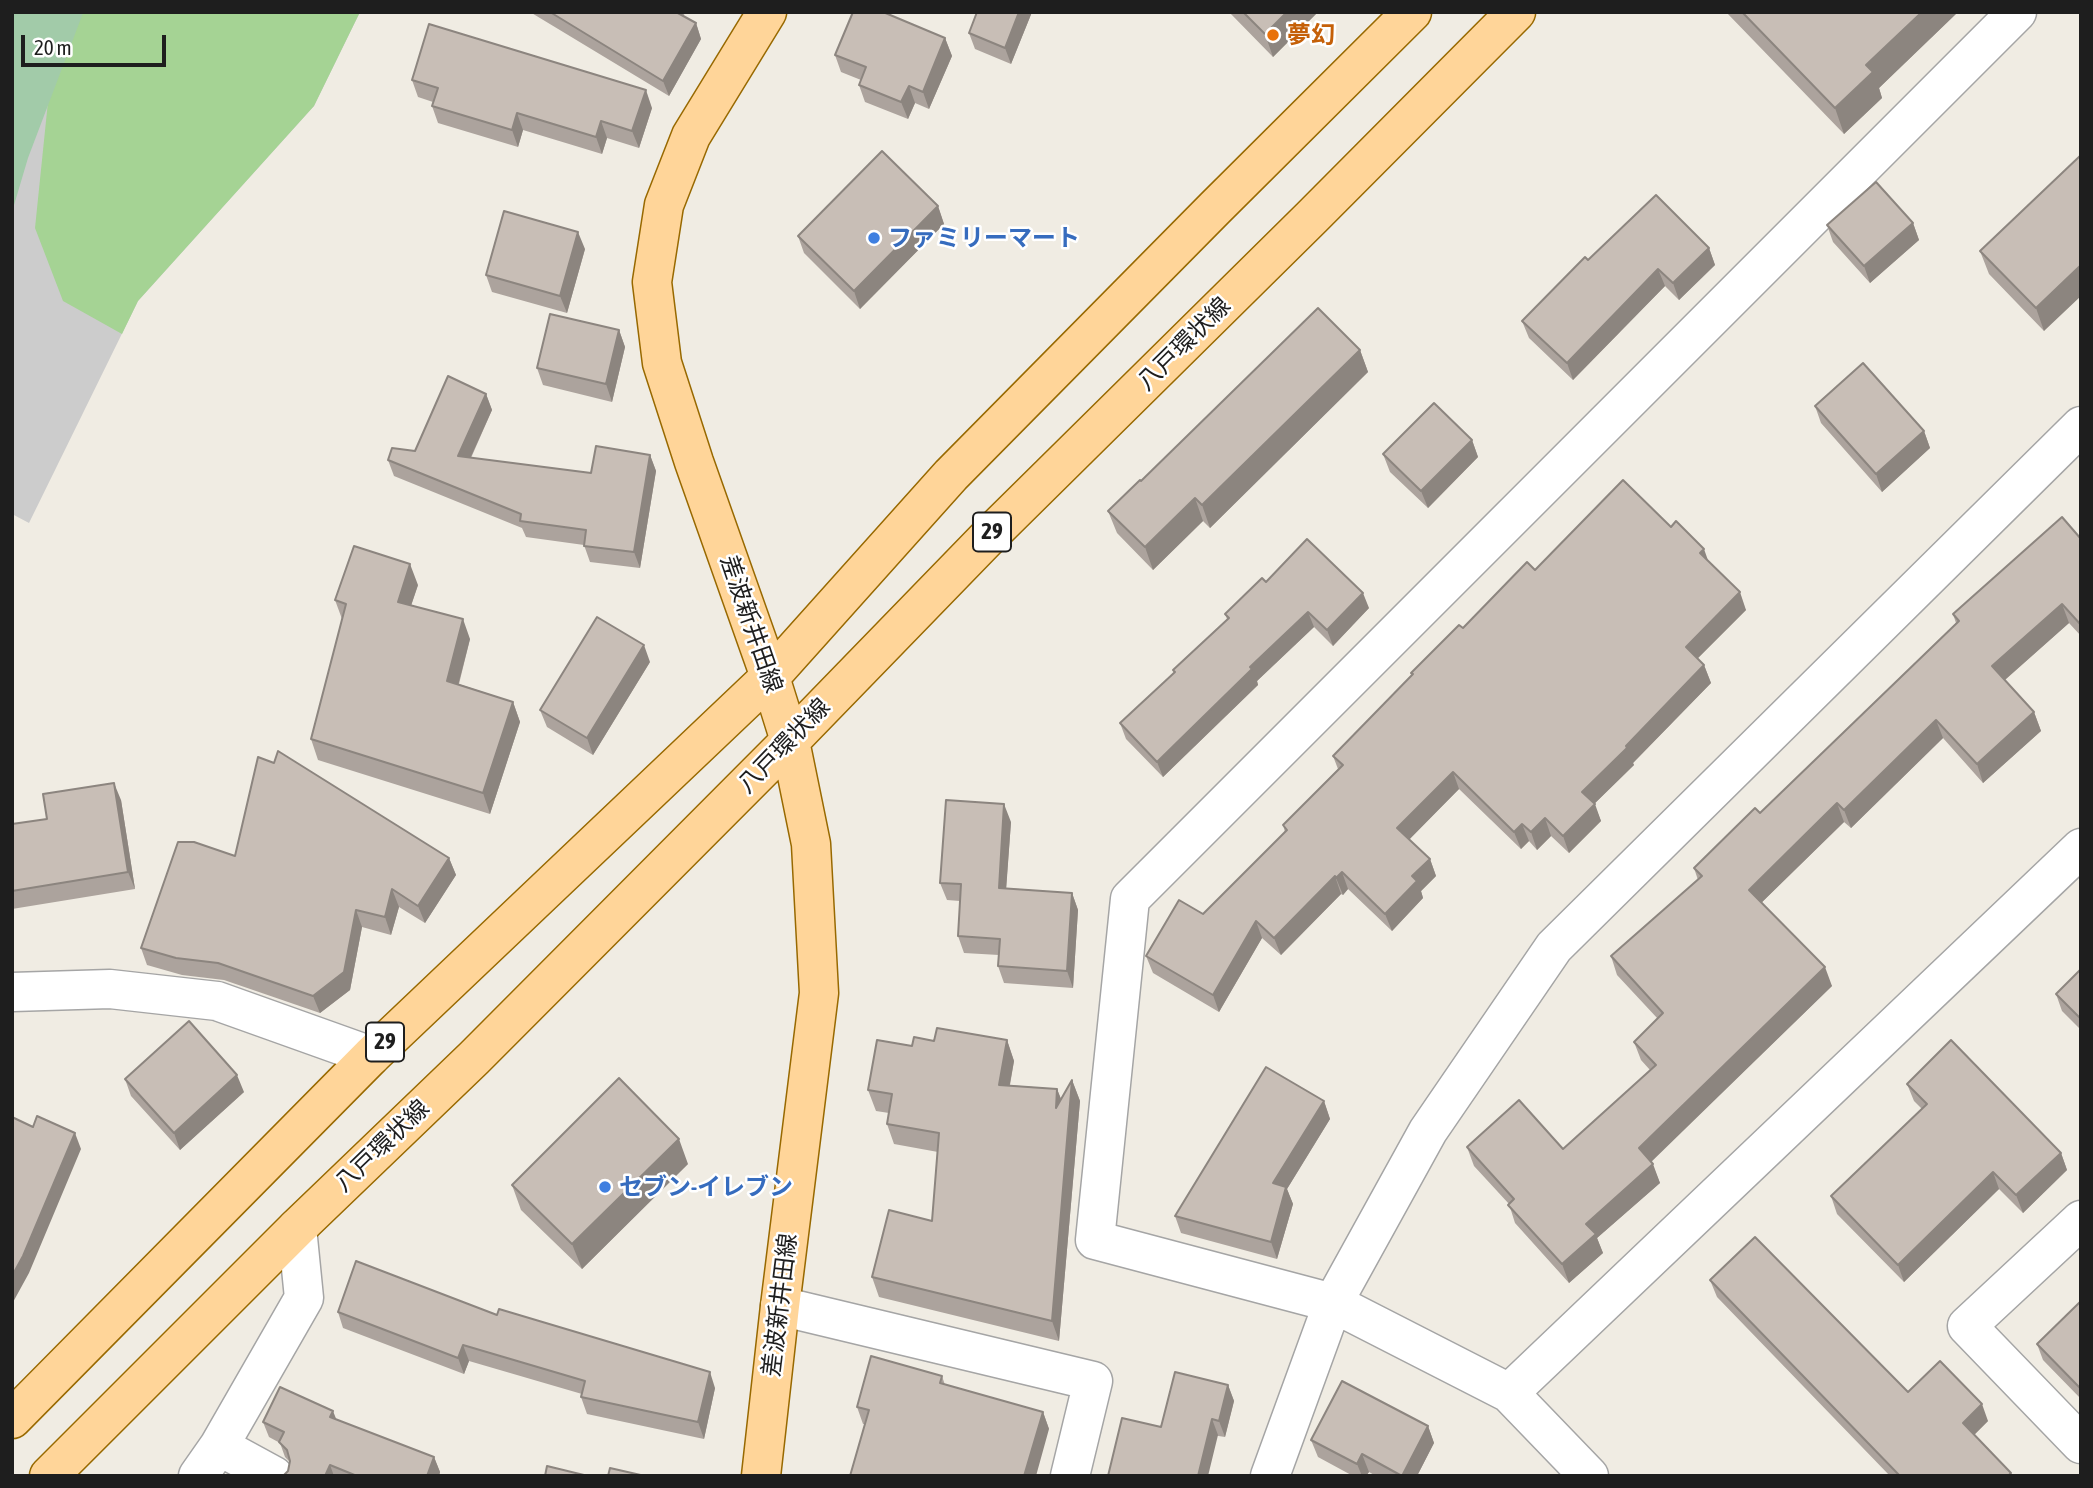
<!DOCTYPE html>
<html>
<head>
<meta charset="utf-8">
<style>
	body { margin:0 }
	#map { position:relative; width:2093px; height:1488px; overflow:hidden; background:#f0ece3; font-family:"Asap Condensed",sans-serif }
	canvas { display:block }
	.frame { position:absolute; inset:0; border:14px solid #1e1e1e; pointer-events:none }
	.scale { position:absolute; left:21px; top:35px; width:145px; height:32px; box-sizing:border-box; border:4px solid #1e1e1e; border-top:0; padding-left:9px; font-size:21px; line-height:24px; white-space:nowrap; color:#1e1e1e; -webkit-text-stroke:5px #fff; paint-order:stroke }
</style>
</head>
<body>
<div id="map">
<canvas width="2093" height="1488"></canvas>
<div class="frame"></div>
<div class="scale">20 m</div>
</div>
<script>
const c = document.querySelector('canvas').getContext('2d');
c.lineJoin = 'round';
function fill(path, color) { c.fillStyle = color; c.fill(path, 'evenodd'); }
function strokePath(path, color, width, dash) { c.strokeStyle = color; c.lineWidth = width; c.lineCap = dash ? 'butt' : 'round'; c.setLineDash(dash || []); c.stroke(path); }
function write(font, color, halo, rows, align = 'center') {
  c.font = font + ' "Asap Condensed","Noto Sans JP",sans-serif'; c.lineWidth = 5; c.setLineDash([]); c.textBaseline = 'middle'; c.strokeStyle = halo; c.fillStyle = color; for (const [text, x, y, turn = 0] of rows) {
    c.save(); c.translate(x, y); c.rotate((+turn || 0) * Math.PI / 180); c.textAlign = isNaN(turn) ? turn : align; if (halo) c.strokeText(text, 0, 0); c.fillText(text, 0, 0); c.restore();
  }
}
fill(new Path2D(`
	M12,12H360L314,106L138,301L29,523L12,514Z`), '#ccc');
fill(new Path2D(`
	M55,12H360L314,106L138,301L122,334L63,301L35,228L57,14Z`), '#a5d394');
fill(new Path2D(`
	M12,12L83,13L28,158L12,212Z`), '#a2cba9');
const minor = new Path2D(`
	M12,992L110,989L217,1001L371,1056
	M2081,1220L1967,1326L2081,1444
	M780,1306L1093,1381L1070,1476
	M1509,1393L2081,848
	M219,1446L274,1476
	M198,1476L219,1446L304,1298L297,1228
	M1270,1476L1333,1303L1428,1131L1554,947L2081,426
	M1589,1476L1509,1393L1333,1303L1095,1240L1130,899L2017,12`);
const major = new Path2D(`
	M12,1419L371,1056L770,677L951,475L1215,208L1412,12
	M49,1476L297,1228L474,1058L790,741L991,534L1312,217L1516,12
	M761,1476L780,1306L819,993L811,844L790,741L770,677L694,462L662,363L652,282L664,205L691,136L767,12`);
strokePath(minor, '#a5a5a5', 41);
strokePath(major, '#986900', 41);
strokePath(minor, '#fff', 38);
strokePath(major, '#ffd599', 38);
fill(new Path2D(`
	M530,12H686L683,16L696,23L701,39L669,96Z
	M1032,12L1011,64L975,49L969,33Z
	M1229,12H1318L1273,57Z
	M1726,12H1958L1879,88L1882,98L1844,134Z
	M945,38L952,56L929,109L915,103L908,119L865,102L859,85L861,80L841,72L835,55Z
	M412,80L652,108L639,148L607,138L602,154L523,130L518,147L438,123L432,106L433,102L418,97Z
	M2081,155L2044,331L1989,274L1980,251Z
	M938,206L944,224L860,309L804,253L798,236Z
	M1913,223L1919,240L1870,283L1833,242L1827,225Z
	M1709,248L1715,265L1679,300L1665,286L1573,380L1529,338L1522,321Z
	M585,249L567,313L492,292L486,275Z
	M619,330L625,347L612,402L543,385L537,368Z
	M1360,350L1368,372L1210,528L1203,521L1153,570L1117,533L1108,511L1141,481Z
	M486,394L492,410L471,458L591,473L650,455L656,471L640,568L590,562L584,545L526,537L522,528L394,476L388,460L415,451Z
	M1815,406L1924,431L1930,448L1882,492L1821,423Z
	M1472,440L1478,457L1428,508L1390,472L1383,454Z
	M1671,527L1709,562L1746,610L1697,659L1704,665L1711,683L1633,763L1634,765L1594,804L1601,821L1569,853L1551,836L1537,850L1529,841L1521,849L1459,789L1409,839L1430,859L1436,876L1421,891L1423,898L1392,931L1348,889L1343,895L1341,894L1281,955L1262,938L1219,1012L1153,973L1146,956L1203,914L1285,832L1283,825L1338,769L1333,756L1412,675L1411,673L1463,628L1535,570Z
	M2081,539V636L2069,623L2005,680L2034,712L2041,731L1983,783L1943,738L1851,828L1844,822L1761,903L1832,986L1651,1161L1660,1183L1597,1238L1603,1253L1569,1283L1515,1223L1509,1204L1474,1166L1467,1147L1563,1149L1650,1070L1641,1060L1634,1042L1658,1019L1617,975L1611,956L1698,880L1694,868L1760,813L1956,623L1953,614Z
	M1266,582L1369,608L1333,646L1314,627L1257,681L1258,685L1163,777L1126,739L1120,723L1174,673L1173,670L1227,619L1225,614Z
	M418,585L411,606L470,639L459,684L513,702L520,722L490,814L318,760L311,739L342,619L335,600Z
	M650,662L593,755L547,727L540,710Z
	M121,800L135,889L12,909V824L47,819Z
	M1011,822L1006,888L1072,893L1078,910L1073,988L1004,983L998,966L999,955L964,953L958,936L960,901L947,900L940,883Z
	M235,856L449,858L456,875L425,923L399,907L391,935L362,927L350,990L320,1013L224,980L182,975L147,965L141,948Z
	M2081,969V1030L2062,1011L2056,994Z
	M1007,1040L1014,1061L1010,1085L1057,1089L1061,1099L1072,1080L1080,1101L1059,1341L879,1297L872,1277L932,1221L938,1152L894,1144L887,1124L889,1113L876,1111L868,1090L912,1046Z
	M125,1079L244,1092L180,1150L131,1096Z
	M1907,1084L2061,1153L2067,1170L2023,1213L1999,1189L1904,1282L1837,1214L1831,1196L1922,1109L1914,1101Z
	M1324,1101L1330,1119L1287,1189L1293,1204L1277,1259L1181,1233L1175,1216Z
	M688,1164L582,1269L521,1210L512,1185Z
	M1710,1280L1908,1392L1988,1421L1974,1435L2013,1476H1890L1717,1297Z
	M2081,1301V1399L2043,1360L2037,1344Z
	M338,1312L497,1315L715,1388L704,1439L587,1414L581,1397L582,1394L469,1361L464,1374L343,1328Z
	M942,1376L945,1385L1043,1412L1049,1429L863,1424L857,1407Z
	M1228,1385L1234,1401L1225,1437L1161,1427Z
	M337,1420L434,1457L440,1472L439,1476H283L288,1471L290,1462L285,1457L280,1443L269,1437L263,1422Z
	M1428,1426L1434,1443L1417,1476H1376L1369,1472L1366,1476H1353L1318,1457L1311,1440Z`), '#aca39d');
fill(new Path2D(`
	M1019,12H1032L1011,64L1005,48Z
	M1287,12H1318L1273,57L1265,34Z
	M1922,12H1958L1879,88L1882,98L1844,134L1835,108L1866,65Z
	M696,23L701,39L669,96L663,81Z
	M945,38L952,56L929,109L923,92Z
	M909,86L915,103L908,119L901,102Z
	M646,90L652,108L639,148L632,131Z
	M517,113L523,130L518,147L512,130Z
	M601,121L607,138L602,154L596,137Z
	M938,206L944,224L860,309L854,291Z
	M1913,223L1919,240L1870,283L1864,266Z
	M578,232L585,249L567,313L560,296Z
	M1709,248L1715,265L1679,300L1673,283Z
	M2081,265V296L2044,331L2036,308Z
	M1658,269L1665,286L1573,380L1567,363Z
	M619,330L625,347L612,402L606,384Z
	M1360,350L1368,372L1210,528L1202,505Z
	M486,394L492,410L464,472L458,456Z
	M1924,431L1930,448L1882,492L1876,474Z
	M1472,440L1478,457L1428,508L1421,491Z
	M650,455L656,471L640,568L634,552Z
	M1195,498L1203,521L1153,570L1145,547Z
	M1704,549L1710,566L1700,553Z
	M410,564L418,585L405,623L398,602Z
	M1740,592L1746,610L1692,664L1686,647Z
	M1363,593L1369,608L1333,646L1327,630Z
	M2062,604L2069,623L1999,685L1992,666Z
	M1308,612L1314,627L1257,681L1258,685L1163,777L1157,762L1250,667Z
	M463,619L470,639L454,701L447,681Z
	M644,645L650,662L593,755L587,738Z
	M1704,665L1711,683L1633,763L1634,765L1589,809L1582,792Z
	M513,702L520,722L490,814L483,793Z
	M2034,712L2041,731L1983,783L1977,764Z
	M1936,720L1943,738L1851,828L1844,810Z
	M1453,772L1459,789L1404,845L1397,828Z
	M114,783L121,800L135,889L128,872Z
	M1837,803L1844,822L1755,909L1749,890Z
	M1004,804L1011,822L1005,905L999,888Z
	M1595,804L1601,821L1569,853L1563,836Z
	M1545,818L1551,836L1537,850L1531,832Z
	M1522,824L1529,841L1521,849L1514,832Z
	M449,858L456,875L425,923L418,906Z
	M1430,859L1436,876L1421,891L1423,898L1392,931L1385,914L1412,876Z
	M1342,872L1348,889L1343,895L1336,878Z
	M1335,876L1341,894L1281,955L1274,938Z
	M392,889L399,907L391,935L385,917Z
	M1072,893L1078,910L1073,988L1067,971Z
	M356,910L362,927L350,990L320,1013L313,996Z
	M1256,921L1262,938L1219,1012L1213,995Z
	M1825,967L1832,986L1646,1167L1639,1148Z
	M1007,1040L1014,1061L1006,1105L999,1085Z
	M237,1075L244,1092L180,1150L174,1133Z
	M1072,1080L1080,1101L1059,1341L1052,1321Z
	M1057,1089L1065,1109L1056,1108Z
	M1324,1101L1330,1119L1287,1189L1293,1204L1277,1259L1271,1242L1273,1183Z
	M75,1133L81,1149L29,1273L12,1304V1276Z
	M679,1139L688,1164L582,1269L572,1244Z
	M2061,1153L2067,1170L2023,1213L2016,1195Z
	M1653,1164L1660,1183L1597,1238L1603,1253L1569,1283L1562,1264L1586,1224Z
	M1993,1172L1999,1189L1904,1282L1898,1265Z
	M463,1345L469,1361L464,1374L458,1358Z
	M710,1372L715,1388L704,1439L698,1422Z
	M1228,1385L1234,1401L1225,1437L1219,1421Z
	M1982,1404L1988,1421L1969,1440L1963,1423Z
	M333,1411L339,1426L330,1417Z
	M1043,1412L1049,1429L1036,1476H1024Z
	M1212,1419L1218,1435L1208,1476H1198Z
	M1428,1426L1434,1443L1417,1476H1402Z
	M1362,1454L1369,1472L1366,1476H1362L1357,1464Z
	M434,1457L440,1472L439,1476H427Z
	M330,1465L334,1476H325Z`), '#8c857f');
const building = new Path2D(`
	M550,12H676L696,23L663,81Z
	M853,12H883L945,38L923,92L909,86L901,102L859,85L866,67L835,55Z
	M977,12H1019L1005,48L969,33Z
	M1243,12H1287L1265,34Z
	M1742,12H1922L1866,65L1873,72L1835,108Z
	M429,24L646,90L632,131L601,121L596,137L517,113L512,130L432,106L438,88L412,80Z
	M882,151L938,206L854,291L798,236Z
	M2081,155V265L2036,308L1980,251Z
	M1876,182L1913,223L1864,266L1827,225Z
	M1656,195L1709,248L1673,283L1658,269L1567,363L1522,321L1585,257L1588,260Z
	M504,211L578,232L560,296L486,275Z
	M1318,308L1360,350L1202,505L1195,498L1145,547L1108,511L1140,480L1141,481Z
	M550,314L619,330L606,384L537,368Z
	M1863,363L1924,431L1876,474L1815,406Z
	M448,376L486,394L458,456L591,473L596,446L650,455L634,552L584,546L586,530L520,521L521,514L388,460L392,448L415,451Z
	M1434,403L1472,440L1421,491L1383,454Z
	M1623,480L1671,527L1676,521L1704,549L1700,553L1740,592L1686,647L1704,665L1626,746L1627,748L1582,792L1595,804L1563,836L1545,818L1531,832L1522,824L1514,832L1453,772L1397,828L1430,859L1412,876L1417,881L1385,914L1342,872L1336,878L1335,876L1274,938L1256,921L1213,995L1146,956L1179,900L1203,914L1287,830L1283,825L1343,765L1333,756L1413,674L1411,673L1459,625L1463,628L1527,562L1535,570Z
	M2062,517L2081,539V625L2062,604L1992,666L2034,712L1977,764L1936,720L1844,810L1837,803L1749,890L1825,967L1639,1148L1653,1164L1586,1224L1596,1234L1562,1264L1508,1205L1514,1199L1467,1147L1519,1100L1563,1149L1656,1065L1634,1042L1663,1013L1611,956L1702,876L1694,868L1755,808L1760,813L1959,621L1953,614Z
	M1307,539L1363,593L1327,630L1308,612L1250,667L1252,669L1157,762L1120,723L1175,672L1173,670L1229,618L1225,614L1262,578L1266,582Z
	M354,546L410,564L398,602L463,619L447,681L513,702L483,793L311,739L346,604L335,600Z
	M597,617L644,645L587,738L540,710Z
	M278,751L449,858L418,906L392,889L385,917L356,910L344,972L313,996L218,963L176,958L141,948L178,842H194L235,856L258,757L274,763Z
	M114,783L128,872L12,891V824L47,819L43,794Z
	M946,800L1004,804L999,888L1072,893L1067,971L998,966L1000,939L958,936L961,884L940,883Z
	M2081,969V1019L2056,994Z
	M189,1021L237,1075L174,1133L125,1079Z
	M937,1028L1007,1040L999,1085L1057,1089L1056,1108L1072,1080L1052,1321L872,1277L889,1210L932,1221L939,1133L887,1124L892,1094L868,1090L877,1040L912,1046L914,1037L934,1041Z
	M1951,1040L2061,1153L2016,1195L1993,1172L1898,1265L1831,1196L1927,1104L1907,1084Z
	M1266,1067L1324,1101L1273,1183L1286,1187L1271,1242L1175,1216Z
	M619,1078L679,1139L572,1244L512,1185Z
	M37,1116L75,1133L23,1256L12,1276V1117L33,1127Z
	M1755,1237L1908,1392L1940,1361L1982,1404L1963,1423L2011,1473L2008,1476H1900L1710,1280Z
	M356,1261L497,1315L499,1309L710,1372L698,1422L581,1397L585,1381L463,1345L458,1358L338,1312Z
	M2081,1301V1389L2037,1344Z
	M871,1356L942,1376L940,1383L1043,1412L1024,1476H850L869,1410L857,1407Z
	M1175,1372L1228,1385L1219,1421L1212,1419L1198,1476H1108L1122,1418L1161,1427Z
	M1342,1381L1428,1426L1402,1476L1362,1454L1357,1464L1311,1440Z
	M280,1387L333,1411L330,1417L434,1457L427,1476H357L330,1465L325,1476H283L288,1471L290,1461L287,1450L279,1442L284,1432L263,1422Z
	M547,1466L588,1476H545Z
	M610,1468L645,1476H608Z`);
fill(building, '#c8beb6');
strokePath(building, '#8c857f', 2);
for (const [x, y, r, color] of [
	[1273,35,7,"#e8710a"],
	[874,238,7,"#3f7fe0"],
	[605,1187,7,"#3f7fe0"]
]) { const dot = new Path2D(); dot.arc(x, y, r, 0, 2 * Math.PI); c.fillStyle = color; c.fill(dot); strokePath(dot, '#fff', 2.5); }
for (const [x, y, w] of [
	[992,532,38],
	[385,1042,38]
]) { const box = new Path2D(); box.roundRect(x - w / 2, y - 19.5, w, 39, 5); c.fillStyle = '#fff'; c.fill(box); strokePath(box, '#1e1e1e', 2); }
write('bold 23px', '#1e1e1e', null, [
	["29",992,532],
	["29",385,1042]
]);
write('bold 24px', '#c56008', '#fff', [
	["夢幻",1287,35]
], 'left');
write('bold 24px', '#366cbe', '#fff', [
	["ファミリーマート",888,238],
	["セブン-イレブン",619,1187]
], 'left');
write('24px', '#1e1e1e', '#fff', [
	["八戸環状線",1184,344,-45],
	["差波新井田線",751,624,71],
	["八戸環状線",784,746,-46],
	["八戸環状線",382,1146,-44],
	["差波新井田線",780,1305,-83]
]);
</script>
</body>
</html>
